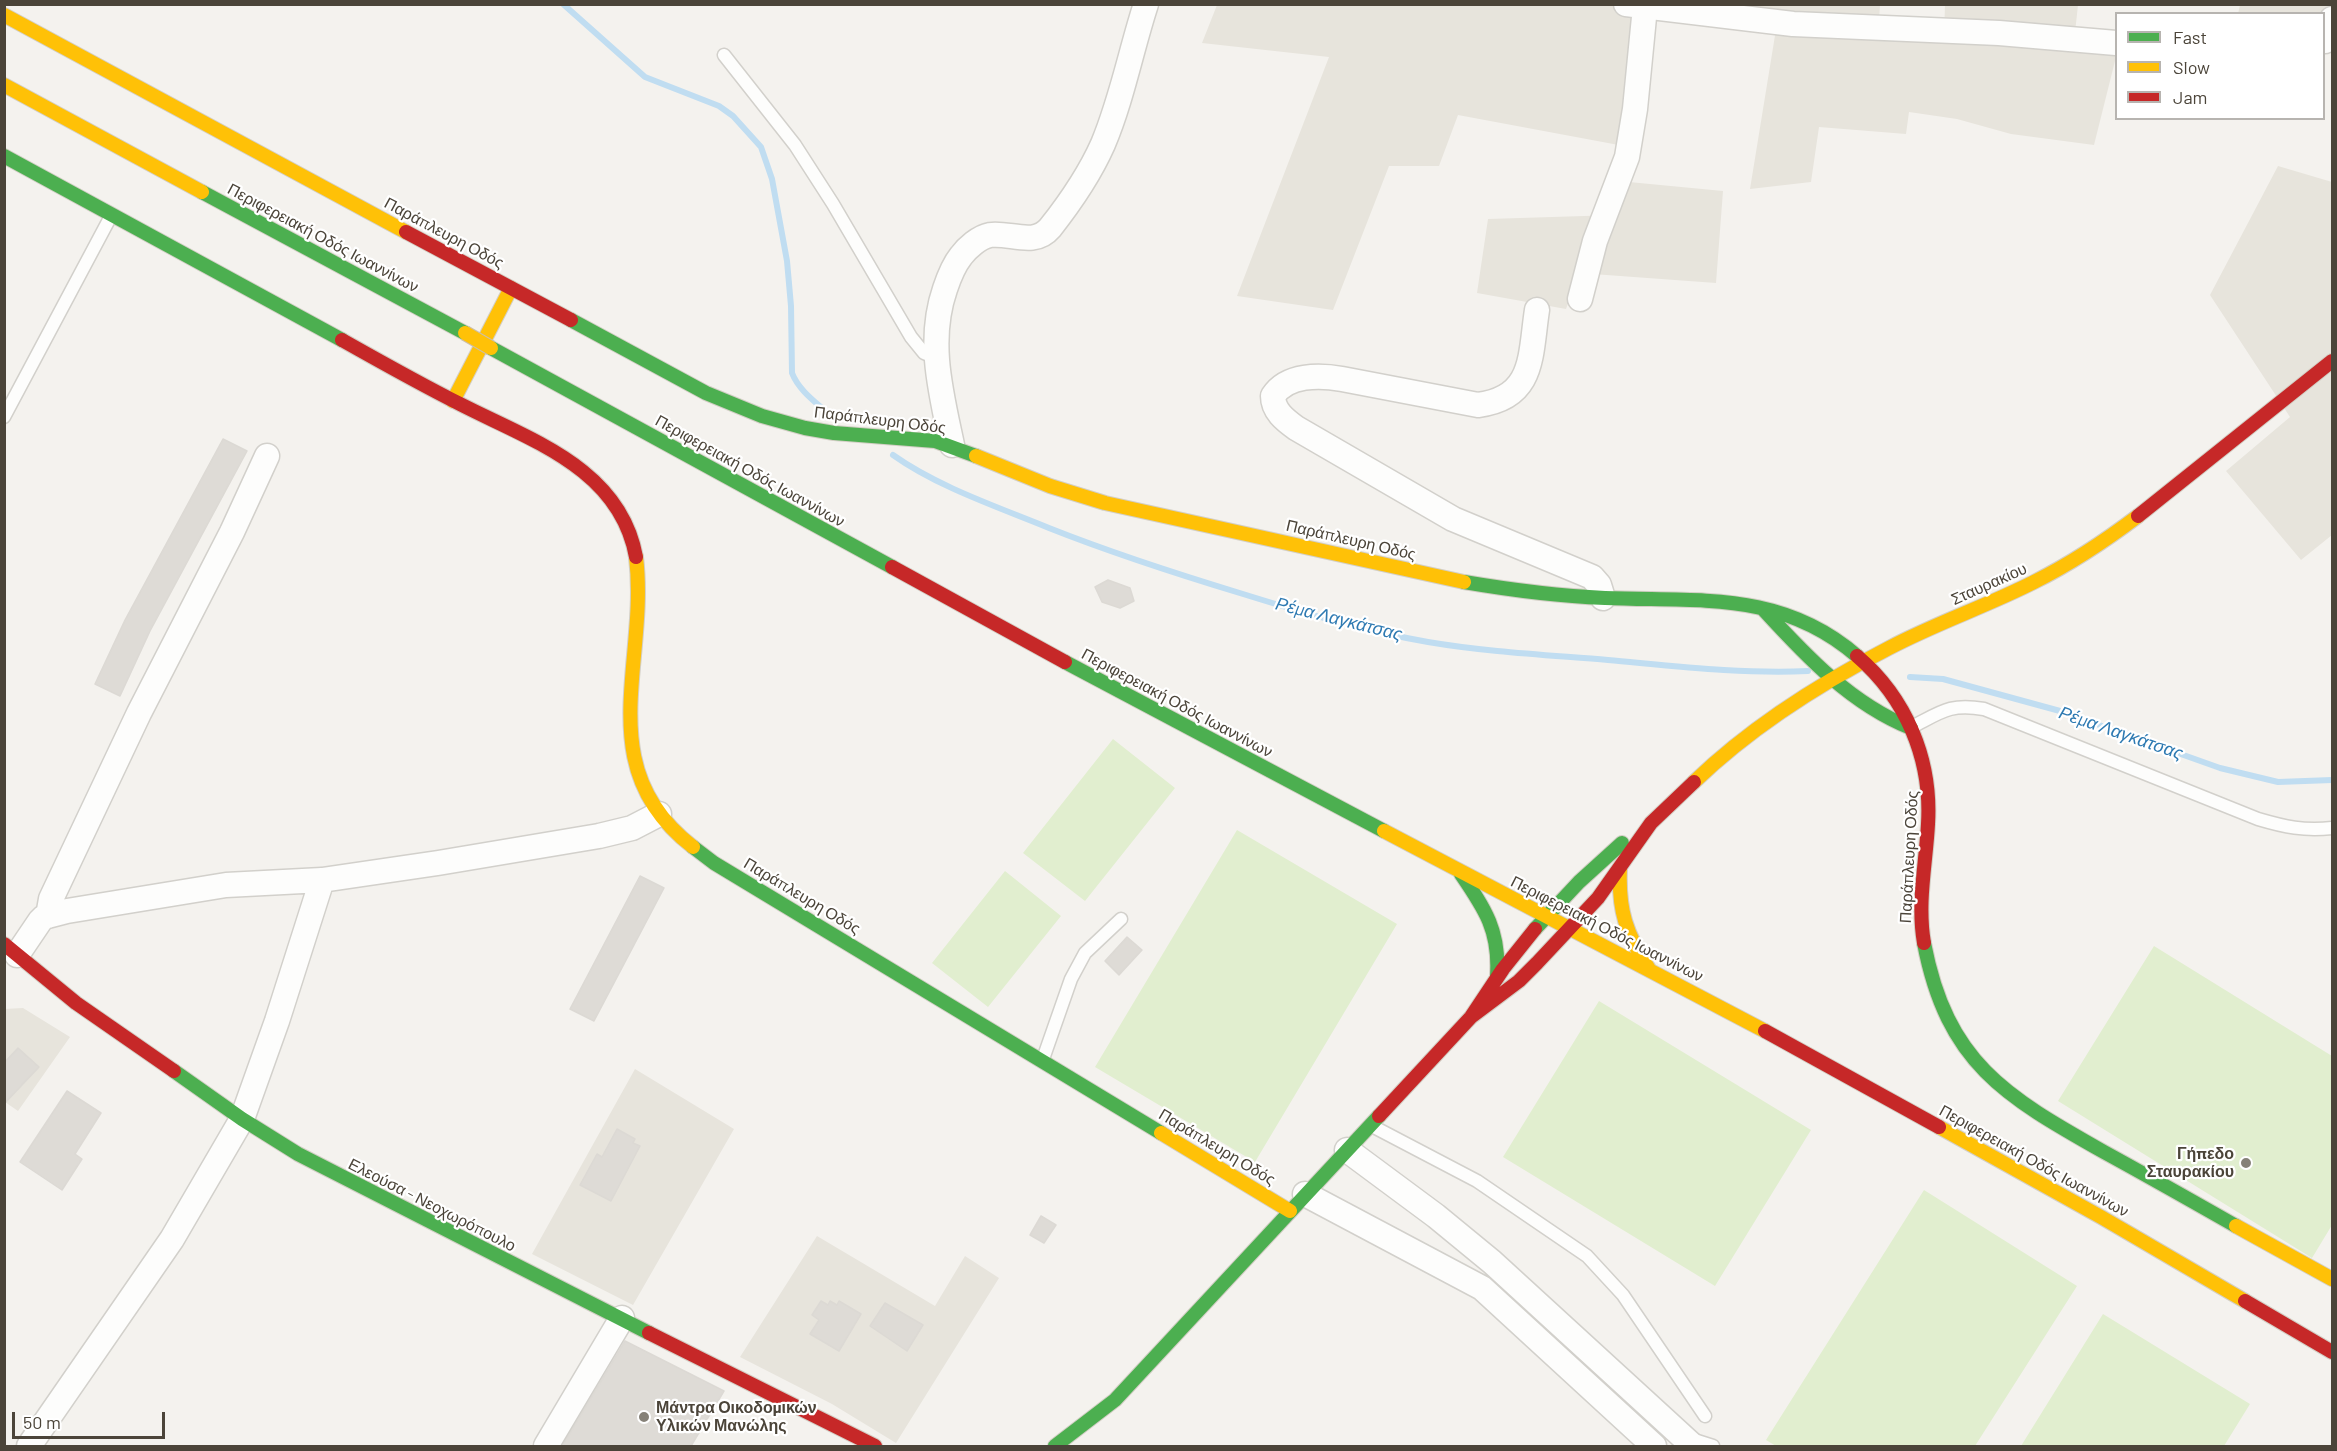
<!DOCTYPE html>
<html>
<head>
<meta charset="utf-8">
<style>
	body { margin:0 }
	#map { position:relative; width:2337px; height:1451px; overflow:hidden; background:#f4f2ee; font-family:Barlow,sans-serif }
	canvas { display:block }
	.frame { position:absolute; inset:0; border:6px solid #4b4439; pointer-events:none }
	.legend { position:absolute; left:2115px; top:12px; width:210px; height:108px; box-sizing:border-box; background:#fff; border:2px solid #b7b4b0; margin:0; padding:8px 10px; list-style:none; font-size:18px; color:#4b4439 }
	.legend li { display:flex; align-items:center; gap:12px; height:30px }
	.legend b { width:30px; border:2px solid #b7b4b0 }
	.scale { position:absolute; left:12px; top:1412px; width:153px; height:27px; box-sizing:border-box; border:3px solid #4b4439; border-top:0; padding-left:8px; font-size:18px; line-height:21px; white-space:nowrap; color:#4b4439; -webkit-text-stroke:4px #fff; paint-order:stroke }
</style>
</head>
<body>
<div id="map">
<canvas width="2337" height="1451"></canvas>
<div class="frame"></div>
<ul class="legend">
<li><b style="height:8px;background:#4caf50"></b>Fast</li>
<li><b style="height:8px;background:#ffc107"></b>Slow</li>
<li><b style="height:8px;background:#c62828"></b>Jam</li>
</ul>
<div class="scale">50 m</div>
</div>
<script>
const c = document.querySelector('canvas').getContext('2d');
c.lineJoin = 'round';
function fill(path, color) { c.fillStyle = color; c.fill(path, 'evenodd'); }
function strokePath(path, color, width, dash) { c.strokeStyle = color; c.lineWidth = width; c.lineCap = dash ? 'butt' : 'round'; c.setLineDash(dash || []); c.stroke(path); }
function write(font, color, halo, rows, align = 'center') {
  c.font = font + ' Barlow,sans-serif'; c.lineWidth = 4.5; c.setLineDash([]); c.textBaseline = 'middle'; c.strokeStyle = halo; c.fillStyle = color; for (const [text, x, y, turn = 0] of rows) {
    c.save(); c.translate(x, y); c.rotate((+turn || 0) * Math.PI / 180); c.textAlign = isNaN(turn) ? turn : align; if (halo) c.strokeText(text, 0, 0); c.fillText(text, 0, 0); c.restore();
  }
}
fill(new Path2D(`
	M1532,4L1640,5L1624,146L1458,115L1439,166H1389L1333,310L1237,296L1329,57L1202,43L1217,5Z
	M1709,5H1880L1878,34L1944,37L1945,5H2078L2073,51L2116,54V57L2094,145L2011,134L1957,119L1909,112L1906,134L1819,127L1811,182L1750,189L1779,11Z
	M2240,5H2329L2324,20V14H2238Z
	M2278,166L2332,182V535L2301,560L2226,471L2290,417L2210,295Z
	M1629,182L1723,191L1716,283L1579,273L1566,309L1477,293L1488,219L1616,215Z
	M23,1008L70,1037L18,1111L5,1102L4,1009Z
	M635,1069L734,1129L633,1305L532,1254Z
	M817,1236L935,1306L965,1256L999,1278L896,1443L832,1404L740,1357Z`), '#e7e4dc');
fill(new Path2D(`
	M1113,739L1175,788L1085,901L1023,853Z
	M1237,830L1397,924L1255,1162L1095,1067Z
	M1005,871L1061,916L988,1007L932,963Z
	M2154,946L2332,1056V1225L2312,1258L2058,1101Z
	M1599,1001L1811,1130L1715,1286L1503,1157Z
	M1924,1190L2077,1286L1975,1446H1776L1766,1440Z
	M2103,1314L2250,1404L2224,1446H2021Z`), '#e1eecf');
strokePath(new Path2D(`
	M563,4L645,77L719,106L733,116L761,147L772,179L787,261L791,306L792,373C799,391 817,403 831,416
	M893,455C938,487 998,507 1049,528C1112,553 1177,574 1243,594C1304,613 1365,631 1428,642C1487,652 1548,655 1608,660C1675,666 1741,674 1808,671
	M1910,677L1943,679L2060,711L2220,768L2278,782L2332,780`), '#c0ddf1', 6);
const building = new Path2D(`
	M223,439L247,451L150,631L120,696L95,684L125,620Z
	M1108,580L1130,588L1134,601L1120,608L1102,602L1095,587Z
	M640,876L664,888L594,1021L570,1009Z
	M1127,937L1142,950L1119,975L1105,961Z
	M18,1048L39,1067L4,1104V1063Z
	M67,1091L101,1113L75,1154L82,1159L62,1190L20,1162Z
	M617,1129L635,1139L633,1143L640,1146L611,1201L580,1185L597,1154L602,1157Z
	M1041,1216L1056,1225L1044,1243L1030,1235Z
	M821,1301L828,1305L830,1301L837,1305L839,1301L861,1314L839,1351L810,1334L819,1320L812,1315Z
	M885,1303L923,1325L907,1351L870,1326Z
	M625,1341L724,1391L691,1446H562Z`);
fill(building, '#dedbd6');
strokePath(building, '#dcd9d4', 1.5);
const lane = new Path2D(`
	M724,55L795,145L833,204L911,337L924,353L936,358
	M4,417L111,216
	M1912,727C1941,712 1950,703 1984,709L2258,819C2285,827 2304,831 2332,828
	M1043,1059L1071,979L1085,953L1121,919
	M1372,1126L1477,1181L1587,1256L1623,1295L1705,1416
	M1691,1439L1713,1446`);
const street = new Path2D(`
	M1626,4L1793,24L1999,33L2116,43
	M2325,41L2332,19
	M1580,299L1595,241L1627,157L1635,109L1645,7
	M1537,310C1530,355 1535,398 1478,405L1342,379C1320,375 1287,374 1273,396C1273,411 1285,420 1296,428L1453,519L1592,577L1599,585L1603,598
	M952,445C941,393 927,341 945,289C949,277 953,266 961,256C967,248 979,237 990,235C1010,232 1034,247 1050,228C1069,204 1091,171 1103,144C1122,99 1131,50 1146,4
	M48,916L51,899L139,713L232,532L267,456
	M17,955L40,921L44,917L67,911L226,885L322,880L438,863L599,836L632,828L659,814
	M1347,1150L1436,1216L1492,1262L1693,1446
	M1305,1194L1482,1288L1654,1446
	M29,1446L172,1239L242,1119L277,1021L322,880
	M546,1446L622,1318`);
const fast = new Path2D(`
	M4,156L342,340
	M202,192L465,333
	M571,320L706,393L762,416L805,428L834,433L935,441L976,456
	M491,348L892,567
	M1464,582C1511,590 1558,596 1605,598C1698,602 1781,590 1857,656
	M1763,609C1806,656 1851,704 1911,728
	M1065,662L1384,831
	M693,847L714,863L1161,1133
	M1461,874C1485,909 1500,931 1497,976
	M1535,929L1579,882L1622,843
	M1924,943C1947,1063 2005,1096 2104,1152C2148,1176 2192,1201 2236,1226
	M174,1071L242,1119L298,1154L649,1333
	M1055,1446L1115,1400L1379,1116`);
const slow = new Path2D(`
	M4,15L406,232
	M4,85L202,192
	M453,401L511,288
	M976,456L1050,486L1105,503L1464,582
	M636,557C649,663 589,767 693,847
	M1694,782C1751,727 1819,684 1889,648C1936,623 1987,606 2034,582C2072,563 2105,541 2138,516
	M1384,831L1765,1031
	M1620,868C1618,910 1626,934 1649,969
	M1939,1127L2101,1217L2245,1301
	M1161,1133L1290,1211
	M2236,1226L2332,1279`);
const jam = new Path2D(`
	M406,232L571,320
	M342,340C381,362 420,384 460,404C530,440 620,468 636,557
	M2138,516L2332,361
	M892,567L1065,662
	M1857,656C1906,698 1932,759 1928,824C1926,863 1917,903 1924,943
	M4,944L76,1003L174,1071
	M1471,1017L1519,981L1537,963L1598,898L1651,823L1694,782
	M1765,1031L1939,1127
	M1379,1116L1471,1017L1503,969L1535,929
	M2245,1301L2332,1352
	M649,1333L875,1446`);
strokePath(lane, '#d2d0cb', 15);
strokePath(street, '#d2d0cb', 27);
strokePath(fast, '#d3cfc5', 16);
strokePath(slow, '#d3cfc5', 16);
strokePath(jam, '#d3cfc5', 16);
strokePath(lane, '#fdfdfc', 12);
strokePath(street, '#fdfdfc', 24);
strokePath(fast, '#4caf50', 14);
strokePath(slow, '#ffc107', 14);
strokePath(jam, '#c62828', 14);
const slowBridge = new Path2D(`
	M465,333L491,348`);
strokePath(slowBridge, '#ccbfa9', 16, []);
strokePath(slowBridge, '#ffc107', 14);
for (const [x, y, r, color] of [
	[2246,1163,6,"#868178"],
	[644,1417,6,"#868178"]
]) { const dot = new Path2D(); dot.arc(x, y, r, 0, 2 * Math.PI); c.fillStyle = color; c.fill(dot); strokePath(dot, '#fff', 2); }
write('16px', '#4b4439', '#fff', [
	["Παράπλευρη Οδός",444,233,28],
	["Περιφερειακή Οδός Ιωαννίνων",323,238,28],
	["Παράπλευρη Οδός",880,420,7],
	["Περιφερειακή Οδός Ιωαννίνων",750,471,29],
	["Παράπλευρη Οδός",1351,540,13],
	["Σταυρακίου",1989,584,-24],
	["Περιφερειακή Οδός Ιωαννίνων",1177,703,28],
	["Παράπλευρη Οδός",1909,857,-87],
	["Παράπλευρη Οδός",802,896,31],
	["Περιφερειακή Οδός Ιωαννίνων",1607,929,27],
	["Παράπλευρη Οδός",1217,1147,31],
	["Περιφερειακή Οδός Ιωαννίνων",2034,1161,29],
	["Ελεούσα - Νεοχωρόπουλο",432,1205,27]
]);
write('bold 16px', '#4b4439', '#fff', [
	["Γήπεδο",2234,1154],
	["Σταυρακίου",2234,1172],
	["Μάντρα Οικοδομικών",656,1408,"left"],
	["Υλικών Μανώλης",656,1426,"left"]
], 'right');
write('italic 18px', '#2e7ab2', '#fff', [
	["Ρέμα Λαγκάτσας",1339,619,14],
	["Ρέμα Λαγκάτσας",2121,733,19]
]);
</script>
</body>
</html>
